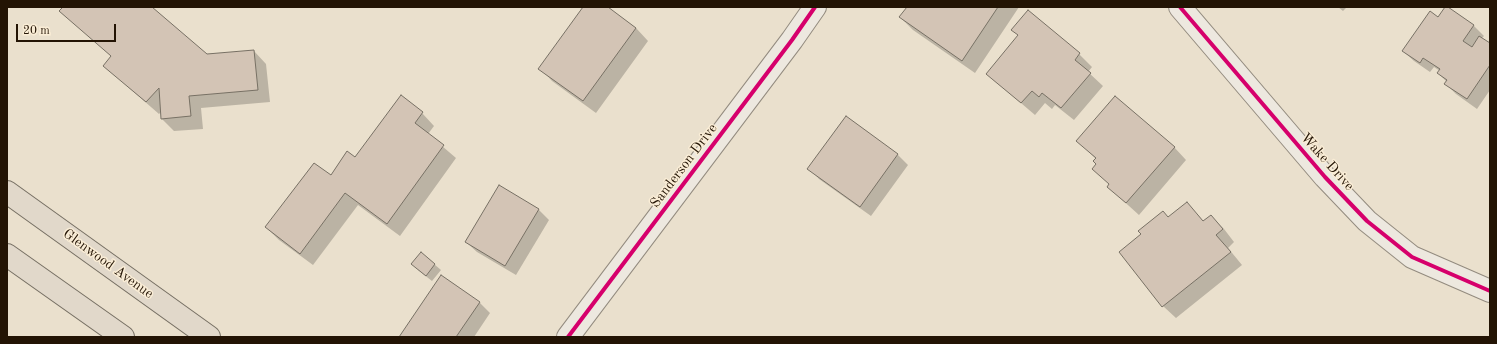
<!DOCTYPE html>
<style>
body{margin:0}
#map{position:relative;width:1497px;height:344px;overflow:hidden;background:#eae0cd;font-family:"Old Standard TT",serif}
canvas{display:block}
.frame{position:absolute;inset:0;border:8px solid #231404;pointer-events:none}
.scale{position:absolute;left:16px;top:24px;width:100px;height:18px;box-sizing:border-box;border:2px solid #231404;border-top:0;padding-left:5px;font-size:12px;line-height:14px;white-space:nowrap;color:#231404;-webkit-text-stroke:3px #faedd6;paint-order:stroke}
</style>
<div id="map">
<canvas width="1497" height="344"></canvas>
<div class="frame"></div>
<div class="scale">20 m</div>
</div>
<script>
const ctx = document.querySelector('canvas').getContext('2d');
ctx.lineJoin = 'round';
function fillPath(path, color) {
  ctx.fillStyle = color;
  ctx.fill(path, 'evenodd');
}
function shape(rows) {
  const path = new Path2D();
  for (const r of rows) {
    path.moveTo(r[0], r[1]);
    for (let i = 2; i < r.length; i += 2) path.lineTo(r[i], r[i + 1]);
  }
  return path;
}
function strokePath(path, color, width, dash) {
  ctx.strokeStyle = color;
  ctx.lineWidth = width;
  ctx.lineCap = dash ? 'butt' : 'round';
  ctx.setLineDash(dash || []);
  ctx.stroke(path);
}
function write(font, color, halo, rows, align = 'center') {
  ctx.font = font + ' "Old Standard TT",serif';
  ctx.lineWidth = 3;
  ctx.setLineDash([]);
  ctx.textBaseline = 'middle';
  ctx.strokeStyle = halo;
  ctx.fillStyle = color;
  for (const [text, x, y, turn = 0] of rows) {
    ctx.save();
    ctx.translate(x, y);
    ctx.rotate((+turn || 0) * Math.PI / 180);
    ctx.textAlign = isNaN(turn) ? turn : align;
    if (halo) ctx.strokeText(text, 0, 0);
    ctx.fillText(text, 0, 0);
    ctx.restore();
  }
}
const shadow = shape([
 [64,7,150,7,207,55,254,51,266,64,270,102,201,108,203,129,174,131,162,119,161,112,159,114,104,66,112,56,61,11],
 [584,7,606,7,636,28,648,41,596,113,552,81,540,68],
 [908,7,1019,7,975,73,913,30,900,17],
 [1338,7,1347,7,1343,11],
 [1446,7,1474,26,1484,36,1482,38,1490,45,1490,90,1477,109,1456,94,1446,84,1447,82,1438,73,1440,71,1434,67,1430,72,1414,61,1403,51,1439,19],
 [1013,30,1079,54,1092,67,1088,72,1103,86,1074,120,1055,105,1052,109,1045,103,1035,115,987,74,1019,36],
 [422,113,434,126,428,134,456,158,400,236,358,205,313,265,279,240,266,227,355,158],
 [846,118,898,155,908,165,871,216,819,179,809,168],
 [1078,141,1174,147,1186,160,1139,215,1108,187,1110,185,1098,164,1096,159],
 [500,187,539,210,549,220,516,275,477,252,466,242],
 [1187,203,1204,222,1211,217,1224,229,1234,242,1228,248,1242,265,1176,318,1163,306,1169,218],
 [421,253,441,270,432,281,418,270],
 [442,277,480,303,490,313,474,337,400,337]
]);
const building = shape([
 [63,7,152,7,207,54,254,50,258,90,189,96,191,116,161,119,159,88,146,102,103,66,111,56,59,11,63,7],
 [583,7,608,7,636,28,583,101,538,69,583,7],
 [907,7,998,7,962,61,899,17,907,7],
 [1445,7,1448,7,1474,25,1463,41,1472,47,1479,36,1490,43,1490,65,1467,99,1444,84,1447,80,1437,73,1440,69,1423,58,1420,63,1402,51,1430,11,1438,17,1445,7],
 [1028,10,1080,53,1075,60,1091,73,1061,108,1042,93,1039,97,1032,91,1021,103,986,74,1018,35,1011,30,1028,10],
 [401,95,423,112,415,123,444,145,387,224,345,193,300,254,265,227,314,163,331,175,347,151,355,157,401,95],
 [1115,96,1175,147,1126,203,1107,187,1109,184,1092,169,1096,164,1093,161,1096,158,1076,141,1115,96],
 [846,116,898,154,860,207,807,169,846,116],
 [499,185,539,209,505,266,465,242,499,185],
 [1187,202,1203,221,1211,215,1223,229,1216,235,1231,252,1162,307,1119,252,1141,234,1138,231,1163,211,1168,217,1187,202],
 [421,252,435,264,426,276,411,264,421,252],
 [441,275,480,302,456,337,399,337,441,275]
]);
const minor = shape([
 [1180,7,1325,177,1367,221,1412,257,1490,291],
 [568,337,792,40,815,7]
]);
const major = shape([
 [7,192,209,337],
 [7,255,123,337]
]);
const cycleway = shape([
 [1180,7,1325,177,1367,221,1412,257,1490,291],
 [568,337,792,40,815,7]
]);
const streetNames = [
 ["Wake Drive",1327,162,48],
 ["Sanderson Drive",684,166,-53],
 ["Glenwood Avenue",108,264,36]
];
fillPath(shadow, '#0003');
fillPath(building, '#d3c4b5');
strokePath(building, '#777064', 1);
strokePath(minor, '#938b7f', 24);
strokePath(major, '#777064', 24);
strokePath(minor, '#ede8df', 22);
strokePath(major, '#e1d8ca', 22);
strokePath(cycleway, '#d6006c', 4);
write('14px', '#231404', '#faedd6', streetNames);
</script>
